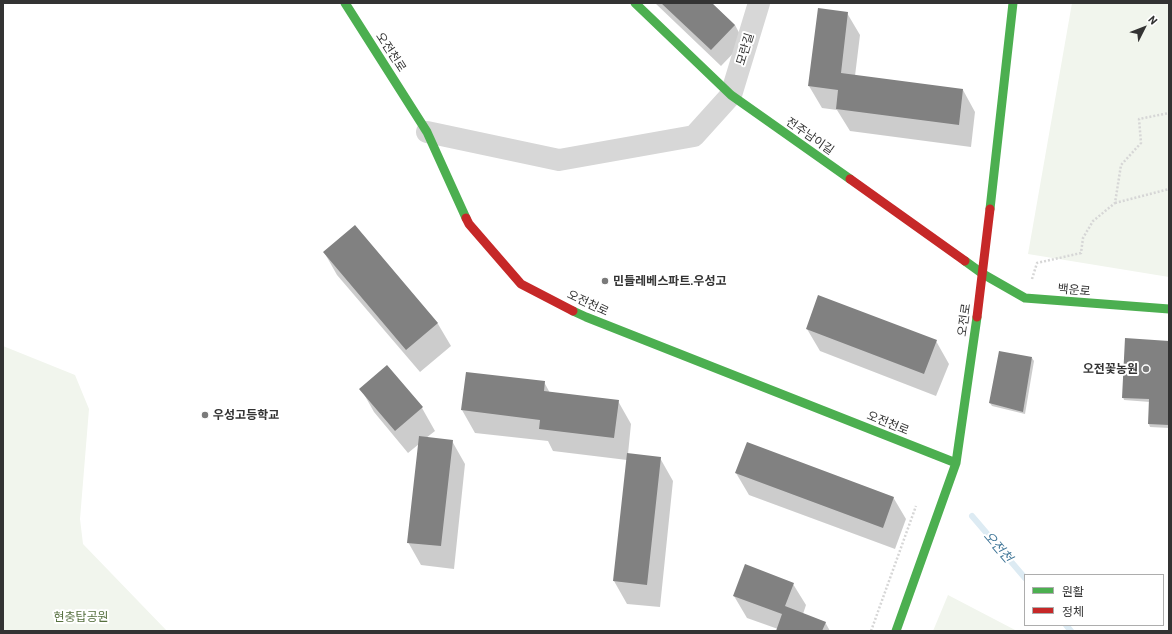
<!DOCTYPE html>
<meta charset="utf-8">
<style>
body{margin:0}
#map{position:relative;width:1172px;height:634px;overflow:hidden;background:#fff;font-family:Barlow,"Noto Sans KR",sans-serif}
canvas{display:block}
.frame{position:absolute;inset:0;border:4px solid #333;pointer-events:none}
.legend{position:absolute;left:1024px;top:574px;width:140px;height:52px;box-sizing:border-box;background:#fff;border:1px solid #adadad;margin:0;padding:5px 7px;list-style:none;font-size:12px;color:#333}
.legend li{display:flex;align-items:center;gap:8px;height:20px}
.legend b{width:20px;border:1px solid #adadad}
.north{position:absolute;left:1124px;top:8px;width:40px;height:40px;-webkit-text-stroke:3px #fff;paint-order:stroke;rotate:48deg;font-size:11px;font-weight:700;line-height:16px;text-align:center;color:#333}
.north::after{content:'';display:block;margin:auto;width:14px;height:18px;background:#333;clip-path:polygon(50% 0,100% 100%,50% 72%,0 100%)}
</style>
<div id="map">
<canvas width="1172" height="634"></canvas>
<div class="frame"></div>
<ul class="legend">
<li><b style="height:5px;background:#4caf50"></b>원활</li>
<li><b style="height:5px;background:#c62828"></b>정체</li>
</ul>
<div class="north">N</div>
</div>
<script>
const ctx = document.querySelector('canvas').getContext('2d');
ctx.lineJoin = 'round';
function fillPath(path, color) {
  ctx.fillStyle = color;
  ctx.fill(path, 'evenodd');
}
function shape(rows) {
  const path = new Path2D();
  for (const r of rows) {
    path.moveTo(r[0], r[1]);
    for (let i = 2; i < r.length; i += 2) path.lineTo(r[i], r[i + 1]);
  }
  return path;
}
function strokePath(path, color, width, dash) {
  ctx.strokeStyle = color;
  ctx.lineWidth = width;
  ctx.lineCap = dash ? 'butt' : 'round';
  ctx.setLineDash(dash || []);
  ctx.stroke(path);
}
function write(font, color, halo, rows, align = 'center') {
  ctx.font = font + ' Barlow,"Noto Sans KR",sans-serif';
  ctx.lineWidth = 4;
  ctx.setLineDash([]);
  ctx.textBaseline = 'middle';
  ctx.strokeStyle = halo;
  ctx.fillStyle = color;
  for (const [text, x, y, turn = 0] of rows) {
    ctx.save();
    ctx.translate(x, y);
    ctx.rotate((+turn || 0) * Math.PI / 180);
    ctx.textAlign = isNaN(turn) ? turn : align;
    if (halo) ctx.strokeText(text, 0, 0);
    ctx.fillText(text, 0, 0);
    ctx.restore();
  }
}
const green = shape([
 [1072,3,1169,3,1169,277,1028,254],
 [3,346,75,375,89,409,80,519,83,544,167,631,3,631],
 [948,595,1017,631,933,631]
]);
const shadow = shape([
 [655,3,711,3,735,25,744,42,721,66],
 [847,13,860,35,855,76,963,90,975,112,971,147,850,131,837,110,822,108,809,86],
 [355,226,438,324,451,346,420,372,337,275,324,252],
 [807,329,936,341,949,364,936,396,820,351],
 [1169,342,1169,428,1150,427,1149,424,1150,402,1124,400,1123,397],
 [1032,358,1034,361,1025,414,992,406,990,403],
 [387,367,422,408,435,431,426,438,452,441,465,464,454,569,421,565,408,542,419,444,408,453,374,412,361,389],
 [467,373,544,382,550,393,618,401,631,424,628,454,660,458,673,481,660,607,627,604,614,581,627,460,553,451,548,441,475,433,462,410],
 [736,473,893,497,906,519,895,549,749,495],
 [793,584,806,605,803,614,825,622,830,631,777,631,778,629,747,618,734,596]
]);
const stream = shape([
 [972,516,1025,578],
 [1066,625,1071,631]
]);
const building = shape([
 [661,3,712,3,735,25,711,50],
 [818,8,848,12,841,73,963,89,959,125,836,109,838,90,808,86],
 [355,225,438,323,406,350,323,252],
 [818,295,937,340,924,374,806,329],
 [1125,338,1169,341,1169,425,1148,424,1149,399,1122,398],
 [999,351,1032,357,1023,412,989,403],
 [387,365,423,407,395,431,359,389],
 [466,372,545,381,544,391,619,400,614,438,539,429,540,420,461,410],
 [419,436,453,440,441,546,407,543],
 [747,442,894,497,883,528,735,473],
 [627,453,661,457,647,585,613,581],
 [745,564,794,583,785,606,826,622,822,631,776,631,782,614,733,596]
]);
const path = shape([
 [1115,203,1169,189],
 [1032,279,1037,263,1081,253,1083,238,1093,221,1115,203,1121,165,1141,143,1139,119,1169,113],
 [871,631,916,506]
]);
const street = shape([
 [427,132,559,160,694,136,731,95,759,3]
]);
const fast = shape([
 [345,3,427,132,466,218],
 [635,3,731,95,850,179],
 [990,209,1013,3],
 [965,261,983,274,1025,298,1169,309],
 [573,311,586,317,956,463],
 [896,631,956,463,977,317]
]);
const jam = shape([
 [850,179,965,261],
 [466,218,469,224,521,284,573,311],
 [977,317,990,209]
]);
const markers = [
 [605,281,4,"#7a7a7a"],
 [1146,369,4,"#7a7a7a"],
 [205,415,4,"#7a7a7a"]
];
const streetNames = [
 ["모란길",745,49,-73],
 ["오전천로",391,52,57],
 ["전주남이길",810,136,35],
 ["백운로",1074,290,5],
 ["오전천로",588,303,25],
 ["오전로",964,320,-82],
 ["오전천로",888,423,22]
];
const poiNames = [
 ["민들레베스파트.우성고",613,281],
 ["오전꽃농원",1138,369,"right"],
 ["우성고등학교",213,415]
];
const parkNames = [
 ["현충탑공원",81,617]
];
const waterNames = [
 ["오전천",998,547,49]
];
fillPath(green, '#f1f5ed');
fillPath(shadow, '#0003');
strokePath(stream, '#ddebf3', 6);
fillPath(building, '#818181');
strokePath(path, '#d6d6d6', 2.5, [2, 2]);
strokePath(street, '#d7d7d7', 22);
strokePath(fast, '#4caf50', 9);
strokePath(jam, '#c62828', 9);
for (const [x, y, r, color] of markers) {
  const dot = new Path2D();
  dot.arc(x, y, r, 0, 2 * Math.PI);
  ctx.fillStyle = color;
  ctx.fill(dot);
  strokePath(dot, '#fff', 1.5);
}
write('12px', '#333', '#fff', streetNames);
write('bold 12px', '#333', '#fff', poiNames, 'left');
write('12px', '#56703f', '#fff', parkNames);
write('italic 13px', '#3f7597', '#fff', waterNames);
</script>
